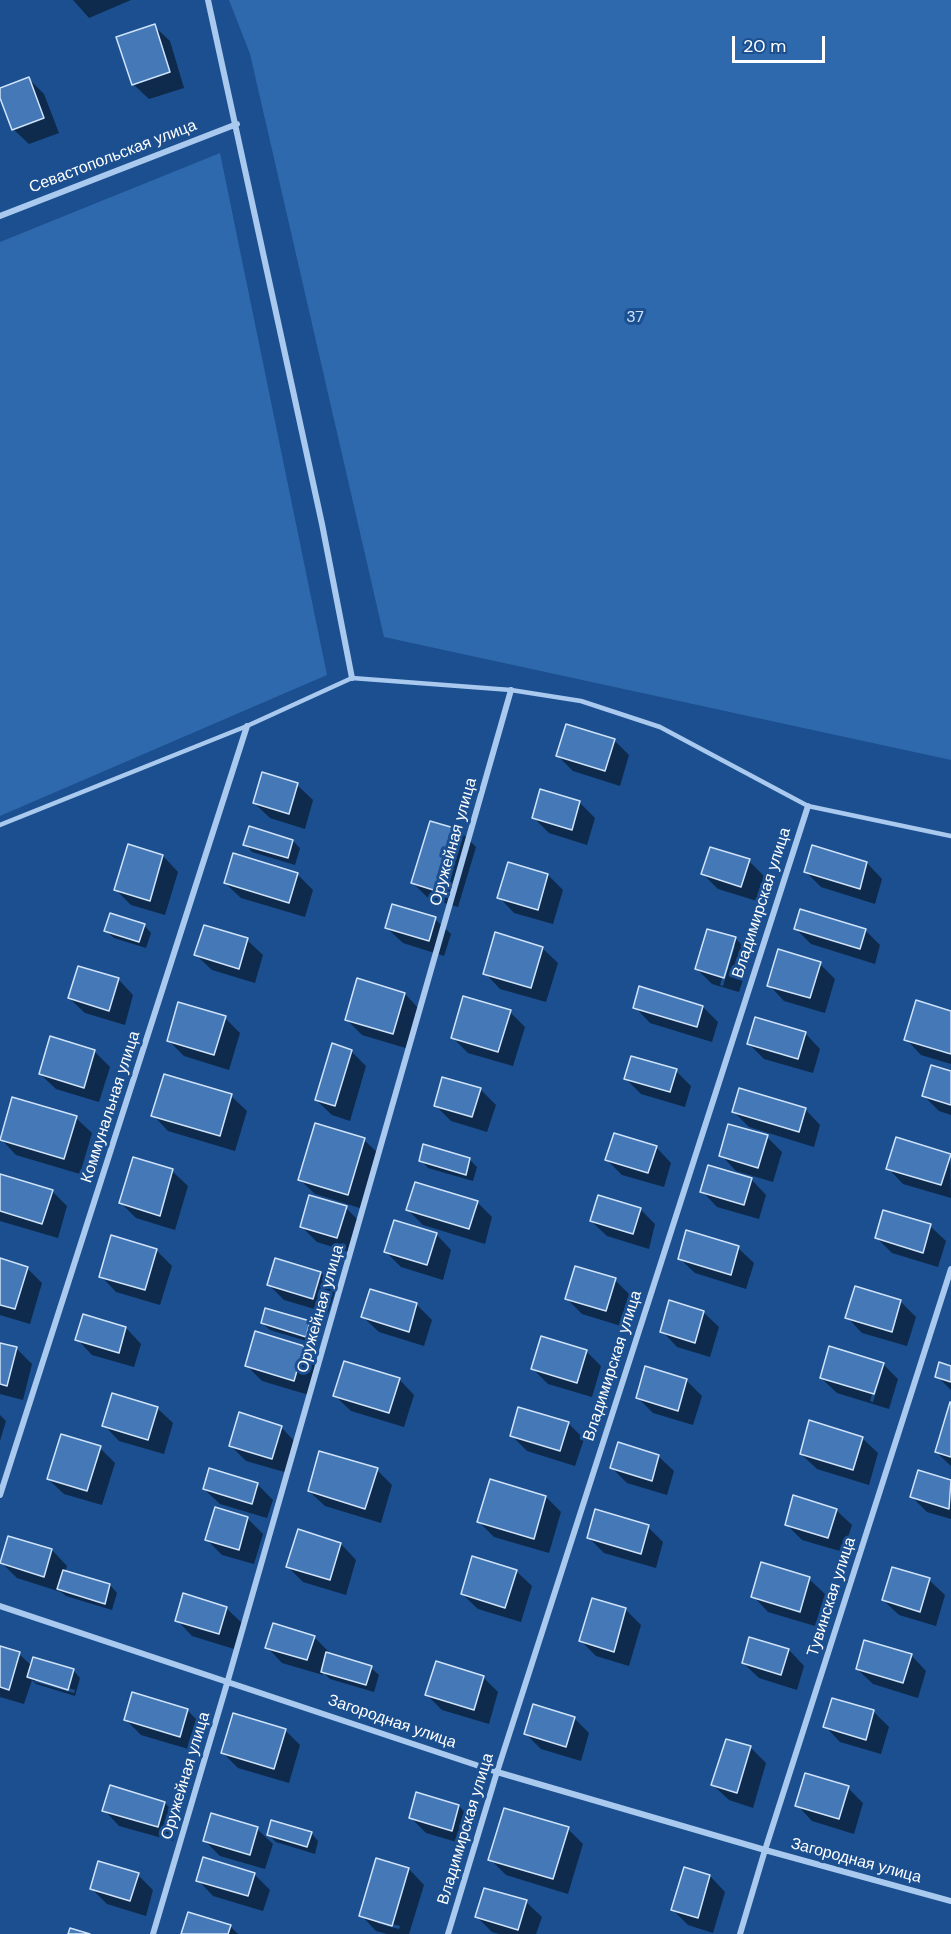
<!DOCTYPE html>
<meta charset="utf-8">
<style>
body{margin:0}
#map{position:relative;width:951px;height:1934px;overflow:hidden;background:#1b4f8f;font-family:"DM Sans",sans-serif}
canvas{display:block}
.scale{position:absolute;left:732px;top:36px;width:93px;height:27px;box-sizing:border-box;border:3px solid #fff;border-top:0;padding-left:8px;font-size:18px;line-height:21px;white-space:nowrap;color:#fff;-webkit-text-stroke:4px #1b4f8f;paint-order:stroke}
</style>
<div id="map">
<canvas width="951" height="1934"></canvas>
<div class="scale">20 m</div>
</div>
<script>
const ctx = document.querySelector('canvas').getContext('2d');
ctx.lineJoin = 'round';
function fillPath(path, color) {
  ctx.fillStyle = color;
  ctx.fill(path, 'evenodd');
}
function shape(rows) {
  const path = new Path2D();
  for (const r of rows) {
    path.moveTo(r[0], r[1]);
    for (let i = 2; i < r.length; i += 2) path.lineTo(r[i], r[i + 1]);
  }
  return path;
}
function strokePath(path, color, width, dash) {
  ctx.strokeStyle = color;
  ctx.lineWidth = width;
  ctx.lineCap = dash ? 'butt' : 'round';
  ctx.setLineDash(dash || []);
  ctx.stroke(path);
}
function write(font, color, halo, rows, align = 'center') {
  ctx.font = font + ' "DM Sans",sans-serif';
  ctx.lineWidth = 6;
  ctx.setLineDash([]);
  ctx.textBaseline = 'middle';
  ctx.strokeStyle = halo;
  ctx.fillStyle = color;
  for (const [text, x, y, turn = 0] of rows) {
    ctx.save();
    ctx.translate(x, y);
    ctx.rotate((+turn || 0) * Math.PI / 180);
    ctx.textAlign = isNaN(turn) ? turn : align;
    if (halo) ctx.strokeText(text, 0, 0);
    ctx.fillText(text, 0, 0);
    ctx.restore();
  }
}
const green = shape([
 [229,0,951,0,951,760,384,637,250,54],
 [220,153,327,675,0,816,0,242]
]);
const shadow = shape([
 [73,0,131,0,89,18],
 [154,26,170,41,184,88,149,99,133,84],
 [29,79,44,94,59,133,29,144,13,129,0,90],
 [614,740,629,755,620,786,573,771,558,756],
 [297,785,313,800,305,829,270,818,254,803],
 [580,803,595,818,587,845,549,833,534,818],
 [431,823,461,832,476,847,458,907,428,898,413,883],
 [293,841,300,848,295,865,252,852,245,844],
 [129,846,163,856,178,872,165,915,131,905,116,890],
 [749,861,764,876,757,901,718,889,703,874],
 [867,863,882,879,875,904,821,887,806,872],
 [297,874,313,890,305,917,241,898,225,883],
 [548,875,563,890,553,924,514,913,499,897],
 [435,919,451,934,444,956,403,943,387,928],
 [144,925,151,933,146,948,114,938,106,931],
 [796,929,865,930,880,945,875,964,811,944],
 [735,938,751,954,739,992,712,984,697,969],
 [732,946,735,946,723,986,720,985],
 [247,940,263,955,255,983,212,970,196,955],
 [542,948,558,963,546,1002,500,989,485,973],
 [820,964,835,979,825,1013,784,1001,769,985],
 [118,979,133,995,125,1025,85,1013,69,998],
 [358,980,405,994,420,1010,409,1049,362,1035,346,1019],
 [635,1007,703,1007,718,1022,712,1042,650,1023],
 [510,1012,525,1027,513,1066,468,1053,452,1037],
 [951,1012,951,1064,921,1055,906,1039],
 [225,1018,240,1033,229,1070,184,1056,169,1041],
 [805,1033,820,1049,813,1073,764,1059,748,1043],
 [94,1051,110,1067,99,1102,56,1089,40,1074],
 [351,1051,366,1066,350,1121,332,1115,316,1100],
 [676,1071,691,1086,685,1107,641,1094,626,1079],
 [951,1073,951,1115,939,1111,924,1096],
 [480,1089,496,1105,487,1132,451,1121,435,1105],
 [231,1096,247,1111,235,1151,168,1131,153,1115],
 [805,1109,820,1125,814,1147,749,1127,734,1112],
 [76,1118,92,1133,80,1174,16,1155,1,1139],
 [767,1137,782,1152,773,1182,736,1171,721,1155],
 [364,1140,380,1155,363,1209,315,1194,299,1179],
 [656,1147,671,1163,664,1187,622,1175,607,1160],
 [950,1155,951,1198,903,1184,888,1168],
 [421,1160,470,1160,477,1167,473,1181,428,1168],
 [172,1171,188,1186,175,1230,136,1218,121,1203],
 [0,1175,52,1191,67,1206,58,1238,0,1221],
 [751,1179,766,1195,759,1219,717,1207,702,1191],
 [477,1202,492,1217,485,1244,423,1225,408,1210],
 [346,1208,361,1223,352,1253,317,1242,302,1227],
 [640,1209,655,1224,649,1249,607,1236,591,1221],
 [930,1226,946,1241,938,1267,892,1253,877,1238],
 [436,1234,451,1250,443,1280,401,1267,386,1252],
 [738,1248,754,1263,746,1289,695,1273,679,1258],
 [156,1250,172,1266,160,1305,116,1292,101,1276],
 [0,1260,27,1268,42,1283,30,1324,0,1315],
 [276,1260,321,1273,336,1289,328,1313,284,1300,269,1285],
 [615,1280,630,1295,621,1326,582,1314,566,1298],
 [900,1301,916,1317,907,1346,862,1333,847,1317],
 [416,1304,432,1320,424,1346,379,1332,363,1317],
 [703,1312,719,1327,710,1357,677,1347,662,1331],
 [262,1323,309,1323,317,1330,313,1343,270,1330],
 [126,1328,141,1344,134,1367,92,1355,77,1339],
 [0,1345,17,1349,32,1364,23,1400,0,1394],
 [303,1348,318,1363,309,1395,262,1381,246,1365],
 [586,1351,601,1366,592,1397,548,1384,533,1369],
 [883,1364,898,1379,889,1409,837,1393,821,1378],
 [879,1372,882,1372,873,1402,870,1401],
 [951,1367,951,1390,937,1376],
 [646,1368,687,1381,702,1396,693,1425,653,1413,637,1397],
 [399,1379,414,1395,404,1427,351,1411,335,1396],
 [951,1404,951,1466,936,1452],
 [157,1408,173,1423,164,1454,119,1441,104,1425],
 [0,1415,6,1421,0,1441],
 [568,1423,584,1439,575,1466,527,1451,511,1435],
 [281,1427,296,1443,288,1473,246,1461,230,1445],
 [862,1438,878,1453,869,1485,817,1469,801,1454],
 [100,1448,115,1463,102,1505,64,1494,48,1479],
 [658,1456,674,1471,667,1495,627,1483,612,1468],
 [377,1470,392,1485,381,1523,325,1506,309,1491],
 [919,1472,951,1482,951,1519,927,1512,911,1496],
 [257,1484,273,1500,267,1518,220,1504,204,1489],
 [546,1497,561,1512,549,1553,494,1537,478,1521],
 [836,1510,852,1525,843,1552,802,1540,786,1524],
 [247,1518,263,1534,254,1564,222,1555,206,1539],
 [648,1527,663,1542,656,1568,604,1553,588,1537],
 [299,1531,341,1544,356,1560,346,1595,303,1582,288,1567],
 [9,1538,52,1550,67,1566,65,1572,110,1585,117,1593,112,1610,66,1596,61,1592,17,1578,2,1563],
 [516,1571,532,1586,521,1622,478,1609,462,1594],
 [809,1579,825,1594,815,1626,768,1612,753,1596],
 [929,1580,945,1595,936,1626,899,1615,883,1600],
 [593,1600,626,1610,641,1625,629,1666,596,1656,581,1641],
 [226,1608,242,1623,234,1649,192,1636,177,1620],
 [314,1637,329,1652,328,1655,371,1668,379,1675,374,1692,330,1679,323,1672,323,1675,282,1663,267,1647],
 [0,1648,19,1654,32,1666,73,1670,80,1678,75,1696,36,1684,32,1680,24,1704,0,1697],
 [35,1678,75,1690,74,1693,35,1682],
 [789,1650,804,1666,797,1690,759,1678,743,1663],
 [911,1655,926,1671,918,1698,873,1684,857,1669],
 [483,1677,498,1692,489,1724,442,1710,427,1695],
 [187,1710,203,1726,195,1751,141,1735,125,1719],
 [873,1711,889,1727,881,1754,840,1742,825,1726],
 [574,1718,589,1733,581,1761,541,1749,526,1734],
 [285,1730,300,1745,289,1783,238,1768,223,1753],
 [727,1741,751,1748,766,1763,753,1808,729,1800,713,1785],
 [848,1788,863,1803,854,1834,812,1821,797,1805],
 [417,1794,459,1806,474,1822,467,1845,426,1833,410,1817],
 [165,1803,180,1819,173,1841,119,1826,104,1810],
 [257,1829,273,1844,265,1869,220,1856,205,1841],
 [568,1829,583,1844,568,1894,506,1875,490,1859],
 [311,1833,318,1841,315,1854,276,1842,269,1835],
 [377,1860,409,1869,424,1885,409,1934,387,1934,376,1931,361,1915],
 [377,1920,400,1926,399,1929,377,1923],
 [685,1869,710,1876,725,1892,713,1933,688,1925,673,1910],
 [254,1874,270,1890,263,1911,213,1896,198,1880],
 [138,1875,153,1890,146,1916,107,1904,92,1889],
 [526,1902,542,1917,536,1934,499,1934,492,1932,477,1917],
 [230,1926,238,1934,183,1934]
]);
const building = shape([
 [155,24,170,72,132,85,116,37,155,24],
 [29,77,44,118,12,130,0,98,0,88,29,77],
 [566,724,615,739,605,771,556,756,566,724],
 [262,772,298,783,289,814,253,803,262,772],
 [540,789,580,801,572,830,532,818,540,789],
 [430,821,461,830,443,893,411,883,430,821],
 [249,826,293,840,288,858,243,845,249,826],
 [128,844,163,855,150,901,114,890,128,844],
 [812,845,867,862,860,889,804,872,812,845],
 [710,847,750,859,741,887,701,874,710,847],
 [233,853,298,873,289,903,224,883,233,853],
 [508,862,548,874,538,910,497,898,508,862],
 [392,904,436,917,429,941,385,928,392,904],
 [800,909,866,929,860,949,794,929,800,909],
 [110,913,145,924,139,942,104,931,110,913],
 [204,925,248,938,239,969,194,955,204,925],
 [707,929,736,937,724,978,695,969,707,929],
 [495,932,543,947,531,988,483,974,495,932],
 [778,949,821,962,810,998,767,986,778,949],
 [78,966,119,978,109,1011,68,998,78,966],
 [357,978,405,993,393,1034,345,1020,357,978],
 [639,986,703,1006,697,1027,633,1008,639,986],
 [463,996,511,1010,498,1052,451,1038,463,996],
 [916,1000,951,1011,951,1054,904,1040,916,1000],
 [178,1002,226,1016,214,1055,167,1041,178,1002],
 [755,1017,806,1032,798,1059,747,1044,755,1017],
 [50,1036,95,1050,84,1088,39,1074,50,1036],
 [332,1043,352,1050,335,1106,315,1100,332,1043],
 [631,1056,677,1069,670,1092,624,1079,631,1056],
 [931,1065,951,1071,951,1105,922,1096,931,1065],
 [164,1074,232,1094,220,1136,151,1116,164,1074],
 [442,1077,481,1088,472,1117,434,1106,442,1077],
 [739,1088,806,1108,799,1132,732,1112,739,1088],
 [12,1097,77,1116,64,1159,0,1140,12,1097],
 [315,1123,365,1138,348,1195,298,1180,315,1123],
 [728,1124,768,1135,758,1168,719,1156,728,1124],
 [614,1133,657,1146,648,1173,605,1160,614,1133],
 [896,1137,951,1154,941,1185,886,1169,896,1137],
 [423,1144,470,1158,466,1175,419,1161,423,1144],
 [133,1157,173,1169,160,1216,119,1203,133,1157],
 [708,1165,752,1178,744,1205,700,1192,708,1165],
 [0,1174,53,1190,42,1224,0,1211,0,1174],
 [415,1182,478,1201,469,1229,406,1210,415,1182],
 [309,1195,347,1206,337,1238,300,1227,309,1195],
 [598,1195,641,1208,633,1234,590,1221,598,1195],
 [883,1210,931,1224,923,1253,875,1238,883,1210],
 [394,1220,437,1233,427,1265,384,1252,394,1220],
 [686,1230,739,1246,731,1275,678,1259,686,1230],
 [111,1235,157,1249,145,1290,99,1277,111,1235],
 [0,1258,28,1267,15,1309,0,1305,0,1258],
 [275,1258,321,1272,313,1299,267,1285,275,1258],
 [575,1266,616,1278,606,1311,565,1299,575,1266],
 [855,1286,901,1300,892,1332,845,1318,855,1286],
 [370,1289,417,1303,409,1332,361,1317,370,1289],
 [669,1300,704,1311,695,1343,660,1332,669,1300],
 [265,1308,310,1321,306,1337,261,1323,265,1308],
 [83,1314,126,1327,119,1353,75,1340,83,1314],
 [255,1331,304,1346,294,1381,245,1366,255,1331],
 [541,1336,587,1350,577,1383,531,1369,541,1336],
 [0,1343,17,1347,7,1386,0,1384,0,1343],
 [829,1346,884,1363,874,1394,820,1378,829,1346],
 [344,1361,400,1378,389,1413,333,1396,344,1361],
 [939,1362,951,1366,951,1382,935,1377,939,1362],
 [645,1366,687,1379,678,1411,636,1398,645,1366],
 [112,1393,158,1407,148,1440,102,1426,112,1393],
 [950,1402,951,1402,951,1457,935,1452,950,1402],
 [518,1407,569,1422,560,1451,510,1436,518,1407],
 [239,1412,282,1426,272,1459,229,1446,239,1412],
 [809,1420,863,1437,853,1470,800,1454,809,1420],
 [61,1434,101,1446,87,1491,47,1479,61,1434],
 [618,1442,659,1455,652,1481,610,1468,618,1442],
 [319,1451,378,1468,365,1509,308,1491,319,1451],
 [209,1468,258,1483,252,1504,203,1489,209,1468],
 [918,1470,951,1480,949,1509,910,1497,918,1470],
 [490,1479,546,1496,534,1539,477,1522,490,1479],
 [793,1495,837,1509,828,1538,785,1525,793,1495],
 [215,1507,248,1517,239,1550,205,1540,215,1507],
 [595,1509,649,1525,641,1554,587,1538,595,1509],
 [298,1529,341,1543,330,1580,286,1567,298,1529],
 [8,1536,52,1549,44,1577,0,1563,8,1536],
 [472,1556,517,1570,505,1608,461,1594,472,1556],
 [761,1562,810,1577,800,1612,751,1597,761,1562],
 [892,1567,930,1578,920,1612,882,1600,892,1567],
 [63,1570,110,1584,105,1604,57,1589,63,1570],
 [183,1593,227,1607,219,1634,175,1621,183,1593],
 [592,1598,626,1608,614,1652,579,1641,592,1598],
 [273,1623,315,1636,307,1660,265,1648,273,1623],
 [749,1637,789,1649,781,1675,742,1663,749,1637],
 [864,1640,912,1654,903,1683,856,1669,864,1640],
 [0,1646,20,1652,9,1690,0,1687,0,1646],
 [326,1652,372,1666,366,1685,321,1672,326,1652],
 [33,1657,74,1669,68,1690,27,1677,33,1657],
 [436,1661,484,1676,474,1710,425,1695,436,1661],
 [132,1692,188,1709,180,1737,124,1720,132,1692],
 [832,1698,874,1710,866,1740,823,1727,832,1698],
 [533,1704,575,1717,566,1747,524,1734,533,1704],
 [233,1713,286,1729,274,1769,221,1753,233,1713],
 [726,1739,751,1746,737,1793,711,1785,726,1739],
 [805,1773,849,1786,839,1819,795,1806,805,1773],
 [110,1785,165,1802,158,1827,102,1811,110,1785],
 [416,1792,459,1805,452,1831,409,1818,416,1792],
 [504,1808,569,1827,553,1879,488,1860,504,1808],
 [211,1813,258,1827,250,1855,203,1841,211,1813],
 [271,1820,312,1832,307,1847,267,1835,271,1820],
 [203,1857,255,1873,248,1896,196,1881,203,1857],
 [376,1858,409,1868,392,1926,359,1916,376,1858],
 [98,1861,139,1873,130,1901,90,1889,98,1861],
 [684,1867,710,1875,698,1918,671,1910,684,1867],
 [484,1888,527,1900,518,1930,475,1917,484,1888],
 [188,1912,231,1925,228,1934,181,1934,188,1912],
 [70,1928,90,1934,68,1934,70,1928]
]);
const lane = shape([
 [0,825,247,726,352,678,511,690,581,701,660,727,808,806,951,836]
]);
const street = shape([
 [208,0,322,524,352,678],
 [0,216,237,124],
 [0,1495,247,726],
 [0,1606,497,1772,765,1850,951,1901],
 [153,1934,228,1680,511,690],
 [448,1934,497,1772,808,806],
 [740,1934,765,1850,951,1269]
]);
const streetNames = [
 ["Севастопольская улица",113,157,-21],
 ["Оружейная улица",454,842,-74],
 ["Владимирская улица",762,903,-72],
 ["Коммунальная улица",111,1107,-72],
 ["Оружейная улица",321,1309,-74],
 ["Владимирская улица",613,1366,-72],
 ["Тувинская улица",832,1597,-72],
 ["Загородная улица",392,1722,19],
 ["Оружейная улица",186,1776,-73],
 ["Владимирская улица",466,1829,-73],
 ["Загородная улица",856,1861,15]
];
const parkNames = [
 ["37",635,318]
];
fillPath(green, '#2e69ad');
fillPath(shadow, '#0007');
fillPath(building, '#4478b7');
strokePath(building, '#cfe3fa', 1.5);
strokePath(lane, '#a9c9ee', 4.5);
strokePath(street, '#a9c9ee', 6);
write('16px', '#fff', '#1b4f8f', streetNames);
write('16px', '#cfe3fa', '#1b4f8f', parkNames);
</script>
